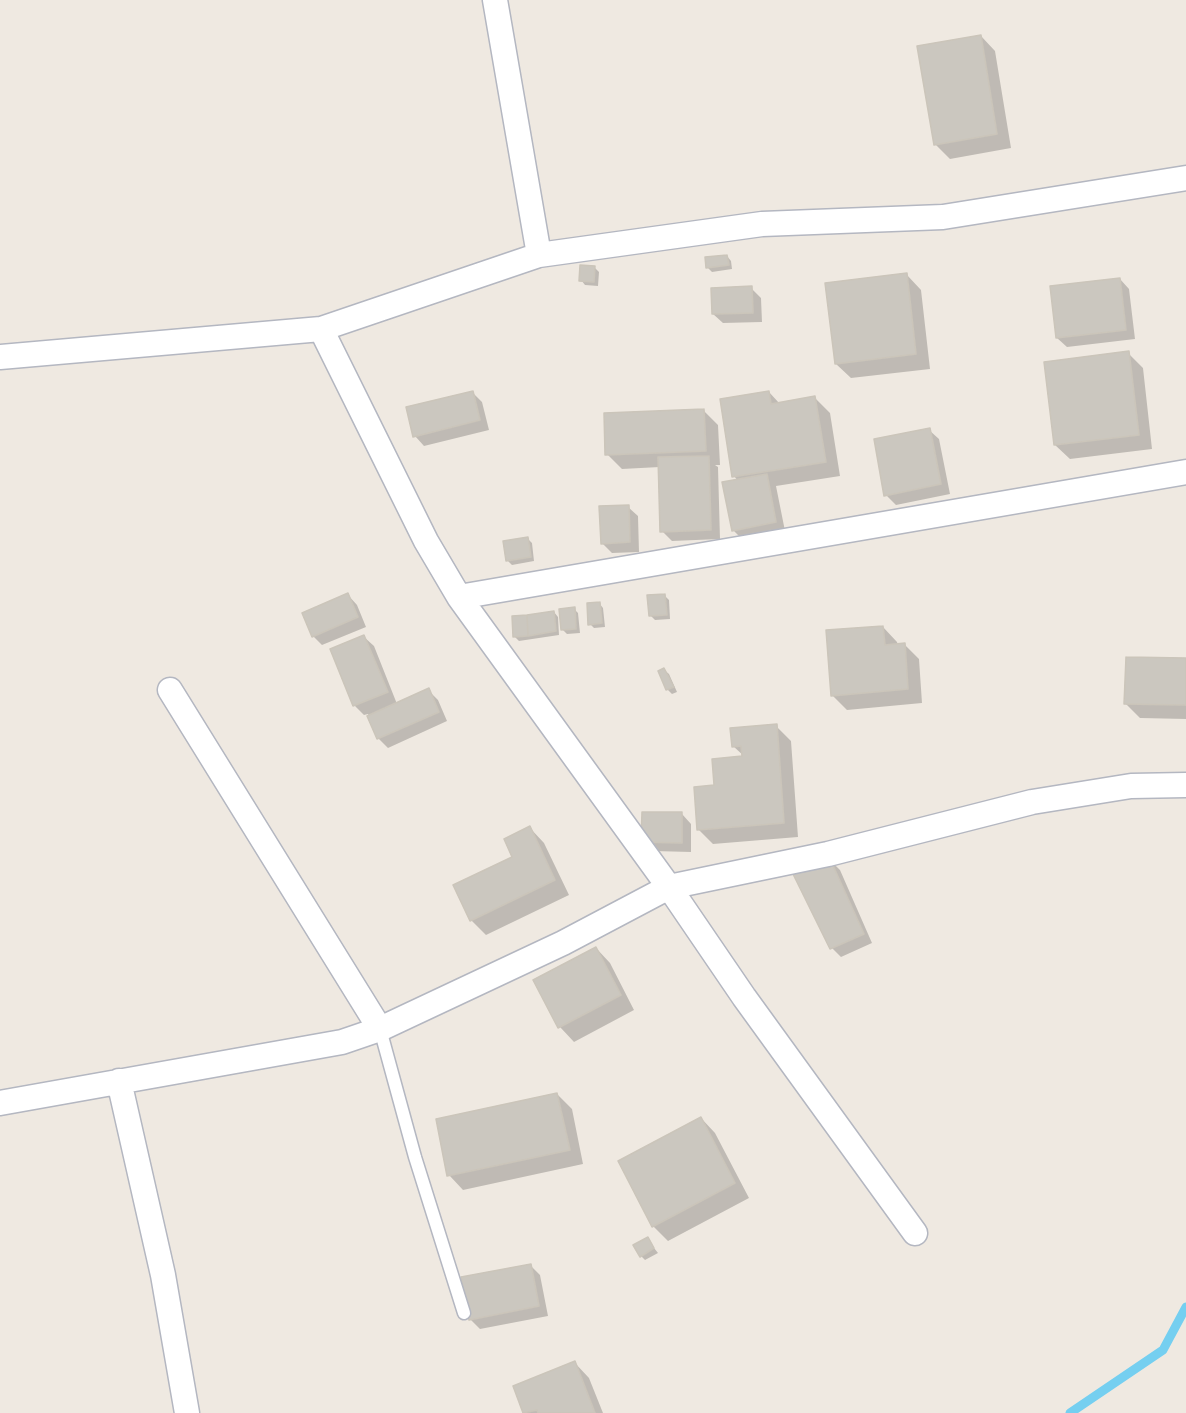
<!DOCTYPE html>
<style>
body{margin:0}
canvas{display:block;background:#efe9e1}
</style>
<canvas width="1186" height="1413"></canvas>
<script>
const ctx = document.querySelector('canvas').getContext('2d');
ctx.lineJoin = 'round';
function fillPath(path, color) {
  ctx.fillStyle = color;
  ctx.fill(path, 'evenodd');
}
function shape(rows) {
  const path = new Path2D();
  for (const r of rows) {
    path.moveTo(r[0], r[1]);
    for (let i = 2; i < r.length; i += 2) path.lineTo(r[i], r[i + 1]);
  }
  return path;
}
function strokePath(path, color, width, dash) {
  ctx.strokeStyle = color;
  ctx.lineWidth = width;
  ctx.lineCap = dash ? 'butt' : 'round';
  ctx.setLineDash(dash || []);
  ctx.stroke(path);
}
const shadow = shape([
 [981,36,995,51,1011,148,950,159,935,144],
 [727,256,731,261,732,269,712,272,708,268],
 [595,268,599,272,598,286,585,285,581,280],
 [907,275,921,290,930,369,851,378,836,364],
 [1120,279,1129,289,1135,339,1067,347,1057,338],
 [751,288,761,298,762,322,723,323,713,314],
 [1128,353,1143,368,1152,449,1070,459,1055,445],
 [472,392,482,402,489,430,424,446,415,436],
 [769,392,780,404,815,398,830,413,840,476,776,486,785,531,743,540,733,530,738,481,734,476],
 [704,411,718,425,720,465,715,465,718,467,720,539,672,541,662,531,660,467,622,469,607,454],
 [929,430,939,439,950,494,896,505,886,495],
 [628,507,638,516,639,552,612,553,602,543],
 [527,538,532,543,534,561,512,565,507,560],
 [348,595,357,605,366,627,322,645,313,636],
 [664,595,669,600,670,619,655,620,651,616],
 [599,603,603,608,605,627,594,628,590,624],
 [574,609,578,613,580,633,567,634,562,629],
 [554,612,558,617,559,635,519,641,514,636],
 [883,627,897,642,898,645,905,645,919,659,922,703,847,710,832,695],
 [364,637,374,646,397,704,428,690,438,700,447,721,388,748,378,738,368,714,364,715,355,706,332,650],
 [1186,659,1186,719,1140,718,1126,704],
 [664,670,669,674,677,692,672,694,667,689],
 [776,726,791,741,798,837,713,844,698,829,716,786,745,757,733,746],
 [682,814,691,824,691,852,653,851,643,842],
 [530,828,544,843,569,895,486,935,471,920],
 [830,860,840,870,872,943,841,957,832,948],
 [596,948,610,963,634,1010,574,1042,560,1027],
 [557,1094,572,1109,583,1164,463,1190,449,1175],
 [701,1118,715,1133,749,1198,668,1241,653,1226,620,1161],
 [647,1239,658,1253,645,1260,641,1256],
 [531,1266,540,1275,548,1316,480,1329,470,1319],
 [575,1363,589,1378,603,1413,525,1413,515,1387]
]);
const stream = shape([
 [1070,1413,1163,1350,1186,1307]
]);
const building = shape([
 [981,35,997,134,934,145,917,46,981,35],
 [727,255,729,265,706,268,705,257,727,255],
 [580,265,595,266,594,282,579,281,580,265],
 [907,273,916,354,835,364,825,283,907,273],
 [1120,278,1126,330,1056,338,1050,286,1120,278],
 [752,286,753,313,712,314,711,288,752,286],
 [1129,351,1139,435,1054,445,1044,362,1129,351],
 [473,391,480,420,413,437,406,407,473,391],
 [769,391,771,404,815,396,826,462,732,477,720,399,769,391],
 [704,409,706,451,605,455,604,413,704,409],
 [930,428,941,484,884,496,874,439,930,428],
 [709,456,711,530,660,532,658,457,709,456],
 [767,474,776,522,732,531,722,482,767,474],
 [629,505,630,542,601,544,599,506,629,505],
 [528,537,531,557,506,561,503,541,528,537],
 [348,593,358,617,312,637,302,613,348,593],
 [665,594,667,615,649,616,647,595,665,594],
 [600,602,602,623,588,625,587,603,600,602],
 [575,607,576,629,561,630,559,609,575,607],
 [554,611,556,631,528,636,527,615,554,611],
 [527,615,528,636,513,637,512,616,527,615],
 [883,626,885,645,905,643,908,689,831,696,826,630,883,626],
 [364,635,388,692,353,706,330,649,364,635],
 [1126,657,1186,658,1186,705,1124,704,1126,657],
 [664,668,674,687,666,690,658,671,664,668],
 [429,688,439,712,377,739,367,716,429,688],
 [777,724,784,823,697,830,694,787,714,785,712,759,742,756,741,746,732,747,730,728,777,724],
 [642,812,682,812,682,843,641,842,642,812],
 [530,826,555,880,470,921,453,885,512,857,504,839,530,826],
 [830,859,864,934,830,949,792,872,830,859],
 [596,947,621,995,558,1028,533,980,596,947],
 [557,1093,570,1150,447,1176,436,1119,557,1093],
 [701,1117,735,1183,652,1227,618,1161,701,1117],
 [648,1237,654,1248,640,1257,633,1245,648,1237],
 [531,1264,539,1306,469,1320,461,1277,531,1264],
 [575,1361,595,1413,538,1413,537,1410,523,1413,513,1386,575,1361]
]);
const service = shape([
 [380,1029,415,1157,464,1313]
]);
const minor = shape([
 [495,0,539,255],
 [321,329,426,541,459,597,669,887,744,997,915,1233],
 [0,357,321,329,539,255,762,224,943,217,1186,178],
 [459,597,1186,472],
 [170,690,380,1029],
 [119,1081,163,1275,187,1413],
 [0,1103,342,1042,380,1029,563,943,669,887,828,854,1032,802,1131,786,1186,785]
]);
fillPath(shadow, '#0003');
strokePath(stream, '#75cff0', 9);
fillPath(building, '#cbc7bf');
strokePath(building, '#cbc5ba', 1.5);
strokePath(service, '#b4b7c1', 15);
strokePath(minor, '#b4b7c1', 27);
strokePath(service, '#fff', 12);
strokePath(minor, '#fff', 24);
</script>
